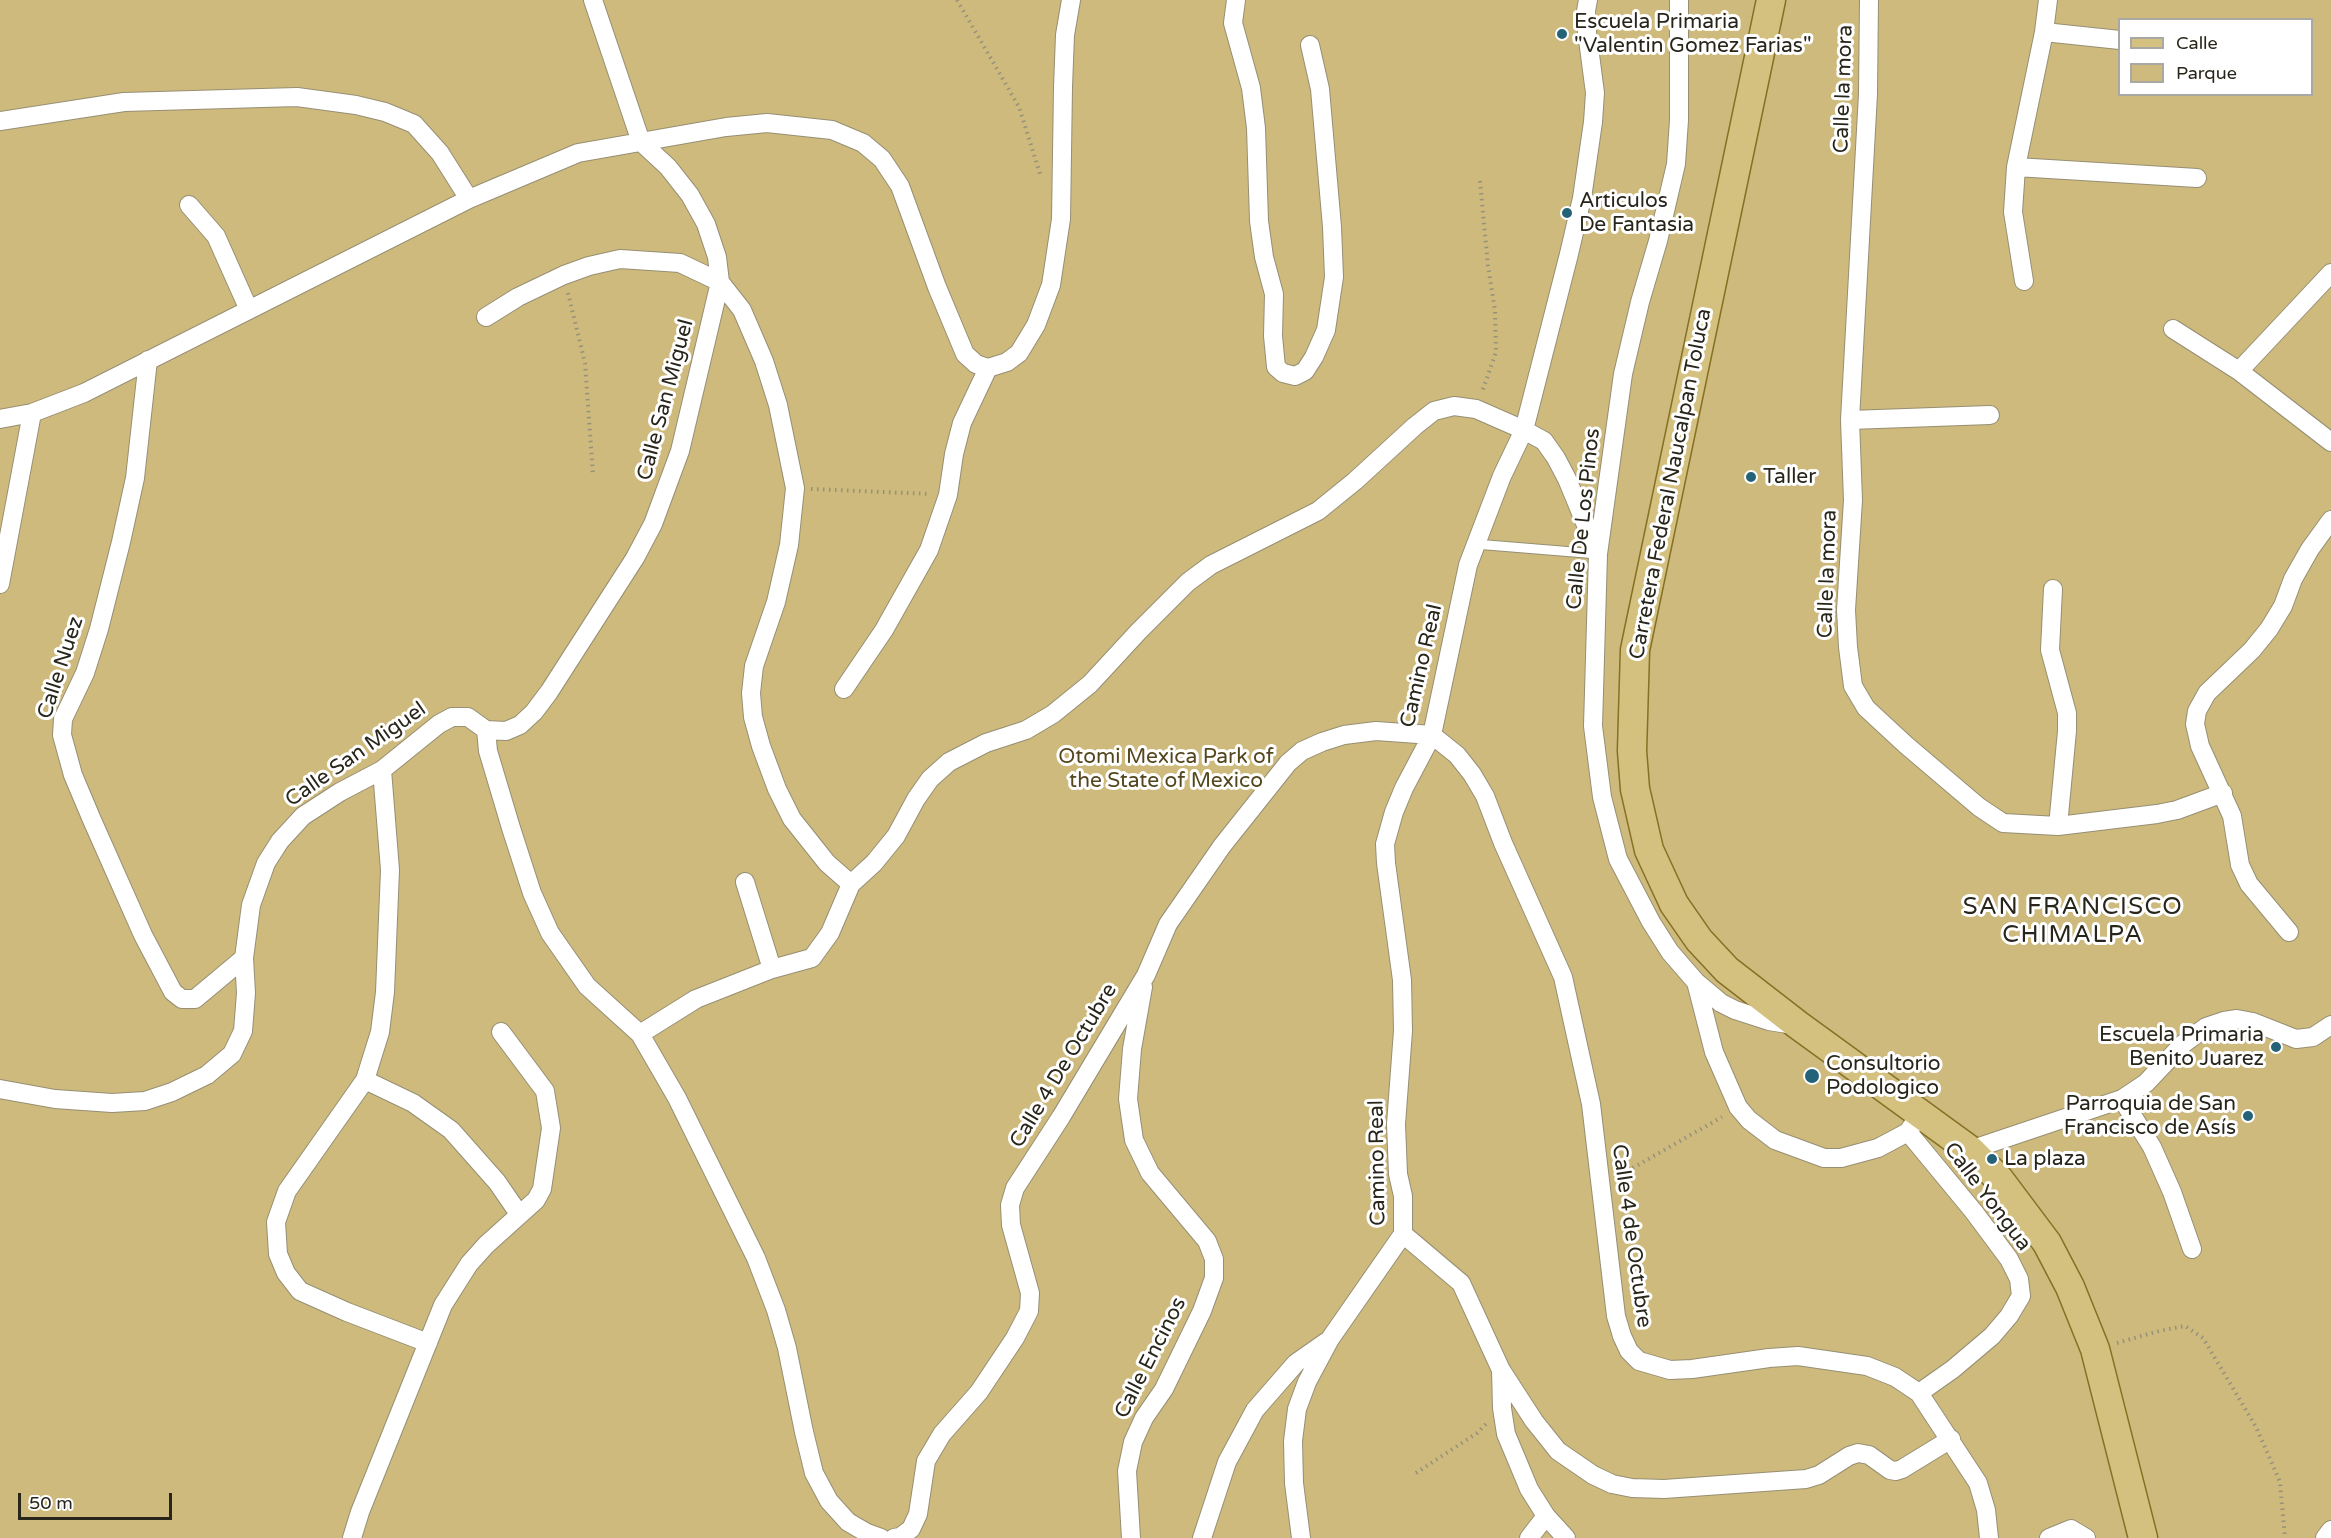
<!DOCTYPE html>
<meta charset="utf-8">
<style>
body{margin:0}
#map{position:relative;width:2331px;height:1538px;overflow:hidden;background:#f3eacd;font-family:"Varela Round",sans-serif}
canvas{display:block}
.legend{position:absolute;left:2118px;top:18px;width:195px;height:78px;box-sizing:border-box;background:#fff;border:2px solid #a9a8a3;margin:0;padding:8px 10px;list-style:none;font-size:18px;color:#28251a}
.legend li{display:flex;align-items:center;gap:12px;height:30px}
.legend b{width:30px;border:2px solid #a9a8a3}
.scale{position:absolute;left:18px;top:1493px;width:154px;height:27px;box-sizing:border-box;border:3px solid #28251a;border-top:0;padding-left:8px;font-size:18px;line-height:21px;white-space:nowrap;color:#28251a;-webkit-text-stroke:4px #fff;paint-order:stroke}
</style>
<div id="map">
<canvas width="2331" height="1538"></canvas>
<ul class="legend">
<li><b style="height:8px;background:#d4c17f"></b>Calle</li>
<li><b style="height:16px;background:#cdba7c"></b>Parque</li>
</ul>
<div class="scale">50 m</div>
</div>
<script>
const ctx = document.querySelector('canvas').getContext('2d');
ctx.lineJoin = 'round';
function fillPath(path, color) {
  ctx.fillStyle = color;
  ctx.fill(path, 'evenodd');
}
function shape(rows) {
  const path = new Path2D();
  for (const r of rows) {
    path.moveTo(r[0], r[1]);
    for (let i = 2; i < r.length; i += 2) path.lineTo(r[i], r[i + 1]);
  }
  return path;
}
function strokePath(path, color, width, dash) {
  ctx.strokeStyle = color;
  ctx.lineWidth = width;
  ctx.lineCap = dash ? 'butt' : 'round';
  ctx.setLineDash(dash || []);
  ctx.stroke(path);
}
function write(font, color, halo, rows, align = 'center') {
  ctx.font = font + ' "Varela Round",sans-serif';
  ctx.lineWidth = 6;
  ctx.setLineDash([]);
  ctx.textBaseline = 'middle';
  ctx.strokeStyle = halo;
  ctx.fillStyle = color;
  for (const [text, x, y, turn = 0] of rows) {
    ctx.save();
    ctx.translate(x, y);
    ctx.rotate((+turn || 0) * Math.PI / 180);
    ctx.textAlign = isNaN(turn) ? turn : align;
    if (halo) ctx.strokeText(text, 0, 0);
    ctx.fillText(text, 0, 0);
    ctx.restore();
  }
}
const green = shape([
 [0,0,2331,0,2331,1538,0,1538],
 [2120,20,2312,20,2312,94,2120,94]
]);
const path = shape([
 [957,0,1019,107,1041,177],
 [1480,181,1488,266,1495,310,1496,352,1482,392],
 [568,293,585,363,593,475],
 [811,489,930,494],
 [1617,1177,1722,1117],
 [2117,1343,2159,1331,2185,1326,2203,1338,2256,1427,2280,1482,2285,1538],
 [1416,1473,1477,1433,1487,1423]
]);
const lane = shape([
 [1475,544,1598,554]
]);
const street = shape([
 [1236,0,1233,23,1251,88,1256,128,1259,221,1264,257,1274,294,1273,336,1276,367,1283,373,1295,376,1305,371,1314,357,1326,330,1334,277,1332,227,1320,89,1310,45],
 [1679,0,1679,120,1676,164,1658,241,1640,302,1623,374,1598,554,1593,726,1602,797,1618,859,1651,922,1670,952,1696,982,1721,1003,1735,1010,1769,1021,1794,1025],
 [1869,0,1868,94,1850,420,1853,500,1846,610,1848,647,1853,686,1866,708,1906,745,1979,807,2003,823,2058,826,2157,814,2177,810,2223,793],
 [2044,32,2120,40],
 [0,121,124,102,297,97,356,105,385,112,414,124,440,153,469,199],
 [2016,167,2197,178],
 [189,205,216,236,249,310],
 [2024,281,2013,212,2016,167,2044,32,2048,0],
 [486,317,518,297,564,275,589,266,620,259,680,263,720,282,742,310,764,361,778,405,795,488,789,545,776,602,754,666,751,693,753,717,761,746,777,789,792,819,827,863,851,884],
 [2173,329,2239,371,2331,442],
 [148,360,135,478,121,542,99,629,85,673,63,719,62,735,73,775,92,820,143,935,173,992,182,999,195,999,244,958],
 [988,368,1007,362,1019,353,1036,325,1051,285,1061,219,1063,87,1065,35,1071,0],
 [2239,371,2331,273],
 [0,419,32,413,84,393,469,199,578,153,726,127,767,123,832,130,863,143,882,159,900,186,937,287,965,354,976,364,988,368],
 [1850,420,1990,415],
 [0,584,32,413],
 [2053,589,2050,650,2067,713,2067,731,2058,826],
 [844,689,884,630,929,550,948,495,954,454,962,423,988,368],
 [486,730,488,751,511,828,532,893,550,933,587,986,640,1034,677,1098,756,1258,776,1310,787,1348,804,1432,814,1473,829,1501,848,1522,867,1533,881,1538],
 [382,770,390,870,385,992,380,1032,365,1080,287,1191,276,1222,278,1254,286,1273,300,1291,347,1312,428,1343],
 [745,882,772,969],
 [2289,932,2249,884,2240,865,2232,816,2200,746,2195,724,2197,711,2207,693,2252,650,2269,629,2283,606,2293,579,2310,549,2331,520],
 [1696,982,1714,1052,1738,1107,1749,1120,1775,1140,1824,1158,1841,1158,1878,1148,1908,1132,1920,1114],
 [640,1034,696,999,772,969,812,958,830,933,851,884,874,863,896,836,916,799,930,779,949,762,986,743,1026,730,1053,714,1090,684,1138,632,1188,582,1211,565,1318,511,1355,481,1415,426,1434,411,1454,406,1476,409,1524,430,1544,441,1556,458,1567,479,1598,554],
 [365,1080,413,1103,451,1130,497,1182,519,1214],
 [0,1089,55,1099,112,1103,145,1101,172,1092,207,1075,232,1054,243,1031,246,993,244,958,251,905,266,863,280,841,303,816,340,792,382,770,439,724,452,717,468,717,486,730,506,731,520,725,534,712,549,692,635,558,653,524,680,451,720,282,717,257,706,224,690,195,668,167,641,142,593,0],
 [2122,1099,2152,1147,2172,1192,2192,1249],
 [1908,1132,1974,1212,2009,1259,2019,1279,2021,1296,2009,1316,1992,1336,1953,1369,1919,1393],
 [1970,1150,2122,1099,2146,1083,2183,1044,2206,1027,2224,1021,2237,1019,2253,1022,2296,1039,2313,1037,2331,1025],
 [1403,1234,1461,1283,1501,1370,1502,1408,1506,1434,1514,1453,1529,1489,1546,1516,1566,1538],
 [1501,1370,1534,1421,1558,1451,1593,1475,1612,1484,1632,1488,1664,1489,1806,1479,1819,1475,1849,1456,1858,1453,1869,1455,1890,1470,1896,1471,1902,1469,1951,1439],
 [352,1538,360,1512,443,1305,469,1264,486,1245,536,1200,542,1189,551,1128,545,1091,501,1032],
 [894,1538,900,1537,911,1529,918,1514,926,1461,942,1434,979,1392,1015,1338,1029,1311,1030,1293,1011,1225,1010,1205,1015,1188,1061,1117,1146,975,1168,924,1222,846,1288,763,1302,751,1322,742,1344,735,1376,731,1432,735,1457,755,1472,774,1485,796,1503,843,1563,977,1591,1104,1616,1316,1622,1336,1629,1351,1639,1361,1670,1370,1692,1369,1769,1358,1798,1356,1867,1366,1895,1377,1919,1393,1978,1483,1986,1510,1989,1538],
 [1131,1538,1127,1471,1133,1442,1144,1418,1164,1389,1202,1311,1214,1278,1214,1259,1207,1241,1150,1173,1134,1140,1128,1099,1132,1049,1143,987],
 [1202,1538,1227,1462,1255,1410,1296,1363,1326,1342],
 [1301,1538,1294,1483,1293,1441,1297,1409,1307,1382,1330,1339,1403,1234,1403,1196,1398,1174,1396,1124,1403,1031,1402,980,1386,863,1385,844,1394,812,1404,788,1432,735,1468,565,1502,476,1524,430,1569,254,1582,198,1593,122,1595,93,1587,32,1586,11,1588,0],
 [1529,1538,1546,1516],
 [2049,1538,2071,1529,2086,1538],
 [2325,1538,2331,1530]
]);
const primary = shape([
 [1771,0,1635,650,1632,751,1635,789,1649,850,1674,904,1699,940,1727,970,1798,1025,1970,1150,1999,1179,2047,1243,2070,1287,2095,1349,2143,1538]
]);
const markers = [
 [1562,34,6,"#246278"],
 [1567,213,6,"#246278"],
 [1751,477,6,"#246278"],
 [2276,1047,6,"#246278"],
 [1812,1076,8,"#246278"],
 [2248,1116,6,"#246278"],
 [1992,1159,6,"#246278"]
];
const poiNames = [
 ["Escuela Primaria",1574,22],
 ["\"Valentin Gomez Farias\"",1574,46],
 ["Articulos",1579,201],
 ["De Fantasia",1579,225],
 ["Taller",1763,477],
 ["Escuela Primaria",2264,1035,"right"],
 ["Benito Juarez",2264,1059,"right"],
 ["Consultorio",1826,1064],
 ["Podologico",1826,1088],
 ["Parroquia de San",2236,1104,"right"],
 ["Francisco de Asís",2236,1128,"right"],
 ["La plaza",2004,1159]
];
const streetNames = [
 ["Calle la mora",1844,89,-88],
 ["Calle San Miguel",666,400,-75],
 ["Carretera Federal Naucalpan Toluca",1671,484,-79],
 ["Calle De Los Pinos",1584,519,-84],
 ["Calle la mora",1828,574,-88],
 ["Camino Real",1422,666,-77],
 ["Calle Nuez",61,668,-72],
 ["Calle San Miguel",356,755,-35],
 ["Calle 4 De Octubre",1064,1066,-59],
 ["Camino Real",1378,1163,-91],
 ["Calle Yongua",1987,1197,53],
 ["Calle 4 de Octubre",1631,1236,82],
 ["Calle Encinos",1151,1358,-63]
];
const parkNames = [
 ["Otomi Mexica Park of",1166,757],
 ["the State of Mexico",1166,781]
];
const quarterNames = [
 ["SAN FRANCISCO",2073,908],
 ["CHIMALPA",2073,936]
];
fillPath(green, '#cdba7c');
strokePath(lane, '#978f74', 11);
strokePath(street, '#978f74', 20);
strokePath(primary, '#857024', 31);
strokePath(path, '#97917c', 4, [1.5, 4.5]);
strokePath(lane, '#fff', 9);
strokePath(street, '#fff', 18);
strokePath(primary, '#d4c17f', 28);
for (const [x, y, r, color] of markers) {
  const dot = new Path2D();
  dot.arc(x, y, r, 0, 2 * Math.PI);
  ctx.fillStyle = color;
  ctx.fill(dot);
  strokePath(dot, '#fff', 2);
}
write('21px', '#28251a', '#fff', poiNames, 'left');
write('21px', '#28251a', '#fff', streetNames);
write('21px', '#54471e', '#fff', parkNames);
ctx.letterSpacing = '1.5px';
write('24px', '#28251a', '#fff', quarterNames);
ctx.letterSpacing = '0px';
</script>
